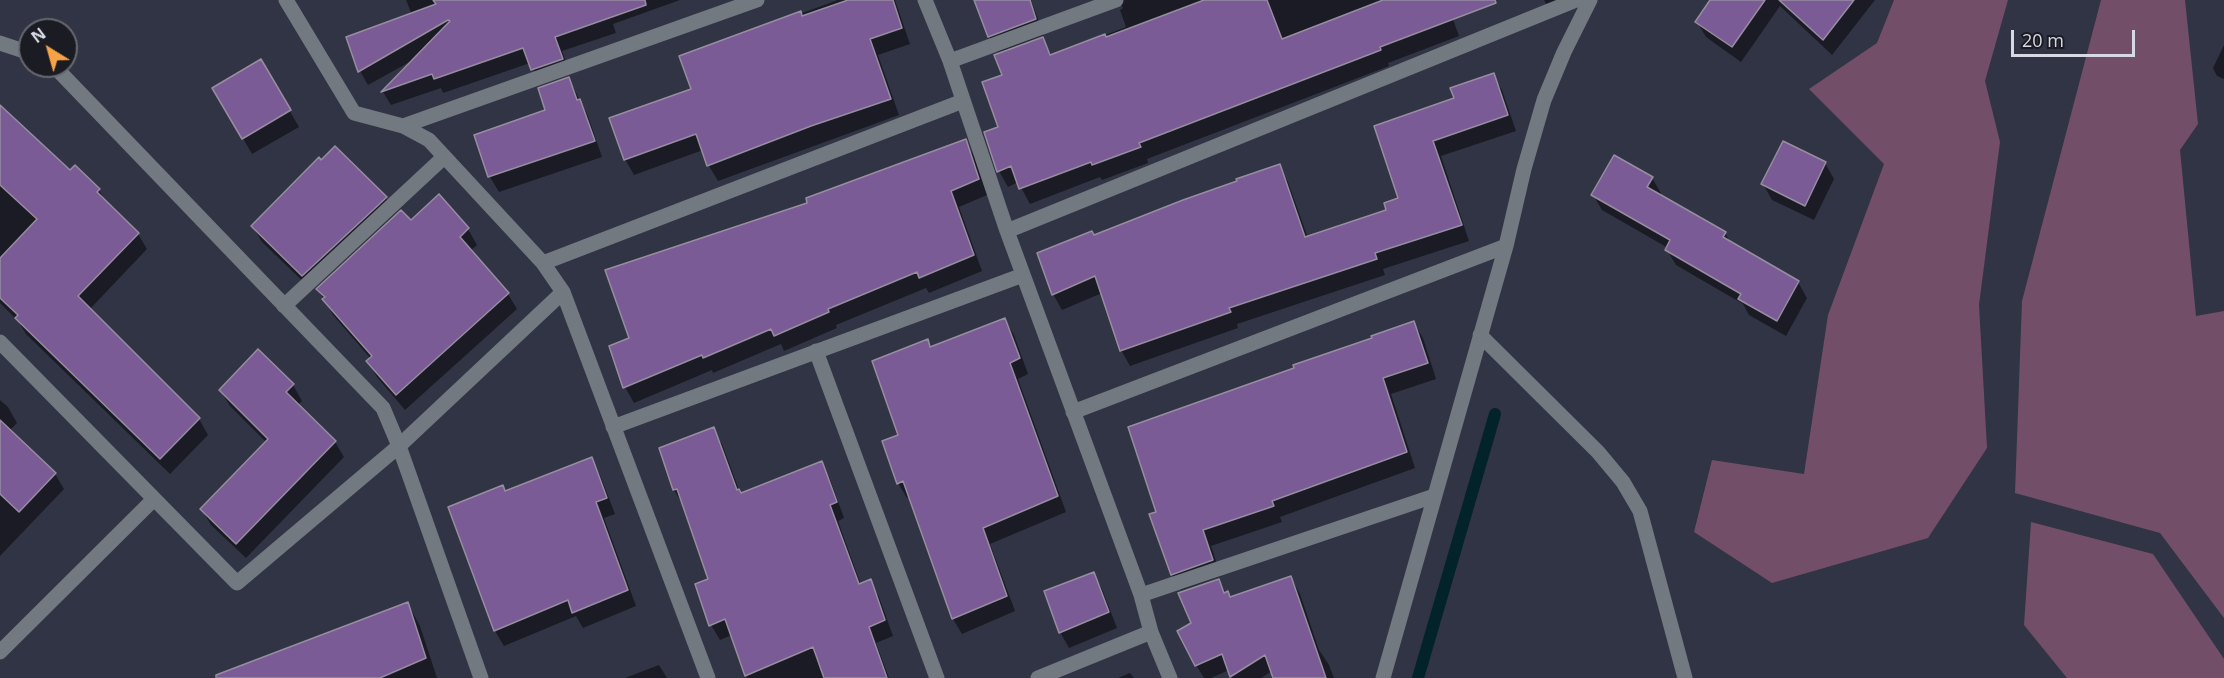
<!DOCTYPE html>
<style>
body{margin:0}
#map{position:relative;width:2224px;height:678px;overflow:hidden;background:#313444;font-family:"Open Sans",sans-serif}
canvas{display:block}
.north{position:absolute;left:18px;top:18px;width:60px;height:60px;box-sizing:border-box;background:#1b1c23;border:2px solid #666870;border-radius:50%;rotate:323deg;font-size:16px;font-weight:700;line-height:24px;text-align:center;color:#d7d9e4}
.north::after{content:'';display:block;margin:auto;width:21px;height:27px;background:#f5a346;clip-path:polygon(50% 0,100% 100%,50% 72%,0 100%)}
.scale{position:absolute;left:2011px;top:30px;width:124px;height:27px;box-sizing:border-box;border:3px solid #d7d9e4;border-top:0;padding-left:8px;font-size:18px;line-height:21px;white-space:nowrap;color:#d7d9e4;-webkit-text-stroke:4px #1b1c23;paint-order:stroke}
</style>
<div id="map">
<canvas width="2224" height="678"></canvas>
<div class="north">N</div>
<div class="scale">20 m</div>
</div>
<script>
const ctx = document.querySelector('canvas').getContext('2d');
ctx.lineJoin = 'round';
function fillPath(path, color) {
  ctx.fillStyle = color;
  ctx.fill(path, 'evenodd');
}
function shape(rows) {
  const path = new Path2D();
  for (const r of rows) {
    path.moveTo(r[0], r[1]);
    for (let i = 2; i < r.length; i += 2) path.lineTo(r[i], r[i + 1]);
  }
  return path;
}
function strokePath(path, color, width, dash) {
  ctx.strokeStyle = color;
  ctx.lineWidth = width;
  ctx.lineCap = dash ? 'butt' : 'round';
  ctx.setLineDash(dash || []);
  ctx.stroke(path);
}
const green = shape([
 [1894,0,2008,0,1985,81,2000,142,1979,305,1987,448,1928,538,1772,583,1694,532,1712,460,1804,474,1828,315,1884,164,1809,89,1877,43],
 [2101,0,2185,0,2198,124,2180,150,2196,316,2224,311,2224,618,2160,533,2015,493,2022,301],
 [2031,522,2153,554,2224,659,2224,678,2067,678,2024,625]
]);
const shadow = shape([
 [406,0,680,0,613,24,616,33,562,51,570,73,541,84,530,63,443,93,441,88,391,105,383,92,415,59,368,85,360,71,348,38,412,15],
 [838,0,895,0,910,44,878,55,899,115,718,181,709,166,703,150,634,175,625,159,692,90,681,57],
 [976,0,1031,0,1044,35,998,52,989,36],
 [1118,0,1446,0,1459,36,1388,63,1389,66,1147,159,1148,163,1102,180,1100,177,1030,204,1018,182,1008,187,999,171,1003,76,1043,39,1052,56,1126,27,1120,10,1123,8],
 [1544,0,1568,0,1548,7],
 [1712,0,1875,0,1832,55,1780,6,1741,62,1706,37,1697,22],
 [2224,45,2224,79,2217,76,2213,68],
 [261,61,299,127,252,154,214,88],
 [1493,75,1502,90,1516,131,1441,156,1469,241,1383,269,1385,275,1237,324,1238,328,1130,366,1121,350,1102,293,1062,310,1053,294,1094,236,1279,166,1288,182,1308,238,1388,211,1400,199,1456,99],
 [569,79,588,116,602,157,499,192,490,177,476,136,547,111],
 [0,105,70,173,99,190,106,202,138,234,147,249,89,310,199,419,208,435,170,474,26,334,18,321,0,303],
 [965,141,974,156,987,195,959,207,982,271,929,293,926,288,836,325,837,328,784,351,781,344,713,373,712,370,634,403,625,387,630,339,809,203],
 [1825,163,1834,179,1814,220,1772,200,1763,184],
 [1652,178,1661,193,1659,196,1725,233,1731,243,1798,282,1807,298,1786,336,1749,315,1743,304,1676,265,1667,250,1668,248,1602,210,1593,195],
 [386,197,395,213,312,290,262,242,253,227],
 [411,222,468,229,477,245,470,251,508,294,517,309,405,410,377,377,368,362,371,359,333,315,318,289],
 [1005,320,1014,335,1028,374,1018,379,1066,512,990,544,1015,611,962,634,953,619,910,497,907,498,898,483,899,436,927,341,931,349],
 [1414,323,1423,338,1436,379,1391,394,1415,468,1280,517,1282,522,1211,546,1221,576,1181,590,1172,574,1158,513,1374,339],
 [258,351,293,385,302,401,298,405,335,442,344,457,246,558,211,525,202,510,267,443,230,406,220,390],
 [0,400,8,407,17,423,9,431,55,474,64,489,0,556],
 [713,429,722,444,741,495,821,463,830,479,844,518,838,521,861,585,870,581,879,597,893,636,876,643,889,678,747,678,732,635,720,640,711,625,709,580,683,505,674,490,661,449],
 [591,459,600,475,615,514,604,518,636,606,583,628,576,616,504,646,495,631,450,508,506,493],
 [1093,573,1102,589,1117,628,1069,648,1060,632],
 [1291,578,1300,594,1319,650,1329,665,1334,678,1274,678,1272,671,1261,678,1232,678,1229,670,1211,678,1204,678,1196,665,1193,624,1218,581,1230,598],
 [408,604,420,626,437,678,217,678],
 [659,665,667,678,625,678],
 [1130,673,1134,678,1118,678]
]);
const stream = shape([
 [1418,678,1495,414]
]);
const building = shape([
 [433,0,645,0,646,5,555,37,563,59,531,70,523,48,434,79,432,74,381,92,450,21,448,20,358,72,346,37,436,4,433,0],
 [848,0,893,0,902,28,870,39,891,99,811,126,707,166,696,134,624,160,609,118,691,89,679,56,801,11,802,16,848,0],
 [974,0,1030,0,1036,19,988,37,974,0],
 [1204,0,1267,0,1282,39,1383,0,1495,0,1496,3,1380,47,1381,50,1139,143,1141,147,1092,165,1091,162,1019,189,1011,166,997,172,984,132,998,127,982,82,1002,75,994,55,1043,37,1050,55,1105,34,1106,37,1204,0],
 [1710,0,1765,0,1732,47,1695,22,1710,0],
 [1779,0,1854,0,1823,40,1779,0],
 [261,59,291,110,242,139,212,88,261,59],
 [1494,73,1508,115,1433,141,1462,225,1375,253,1377,259,1229,308,1231,312,1120,351,1095,276,1052,295,1037,253,1092,231,1094,235,1183,200,1237,181,1236,179,1280,164,1305,237,1386,210,1384,203,1398,198,1374,126,1454,98,1450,88,1494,73],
 [569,77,577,100,580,99,595,141,488,177,474,135,545,110,538,88,569,77],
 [0,105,70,170,75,165,100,189,97,192,139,233,78,296,200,418,160,459,15,318,18,315,0,298,0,258,37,219,0,185,0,105],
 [966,139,979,179,951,191,974,255,919,278,917,272,828,309,829,312,774,336,771,329,703,358,702,355,623,388,609,346,629,338,605,270,807,203,806,198,966,139],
 [1783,141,1826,162,1805,206,1761,184,1783,141],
 [335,146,387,197,302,276,251,226,319,157,321,160,335,146],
 [1614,155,1653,177,1647,187,1726,232,1723,237,1799,281,1777,321,1738,299,1741,294,1665,250,1670,240,1591,195,1614,155],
 [439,194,469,228,460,237,509,293,396,395,366,361,372,356,322,299,325,297,316,289,401,210,411,220,439,194],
 [1005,318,1020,358,1010,363,1058,496,983,528,1007,596,952,619,903,481,897,484,882,441,898,435,872,361,928,339,930,347,1005,318],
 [1414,321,1428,363,1383,378,1407,452,1272,501,1274,506,1203,530,1213,560,1171,575,1149,514,1156,512,1128,427,1294,368,1293,365,1372,338,1371,336,1414,321],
 [258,349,294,384,286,392,336,441,236,544,200,509,268,439,219,390,258,349],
 [0,420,56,473,19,512,0,494,0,420],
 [714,427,737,490,739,489,741,493,822,461,837,502,830,505,859,584,871,579,885,620,869,627,887,678,824,678,813,647,745,676,725,619,709,626,695,584,708,579,677,489,673,490,659,448,714,427],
 [592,457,607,498,596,502,628,590,572,613,568,600,494,631,448,507,503,485,505,491,592,457],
 [1094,572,1109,612,1059,633,1044,591,1094,572],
 [1291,576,1326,678,1273,678,1265,655,1230,677,1222,654,1195,666,1177,631,1191,623,1178,593,1219,579,1224,593,1228,591,1230,597,1291,576],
 [408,602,426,658,380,678,216,678,216,675,408,602]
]);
const minor = shape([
 [286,0,354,113,403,126,429,140,543,263,563,292,708,678],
 [925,0,950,61,1007,231,1141,595,1151,632,1170,678],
 [0,43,30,53],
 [950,61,1116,0],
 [54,66,383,408,399,446,563,292],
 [403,126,757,0],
 [1007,231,1576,0],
 [543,263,963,101],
 [284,306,444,157],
 [1480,335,1598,452,1623,482,1640,511,1685,678],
 [0,342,237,583,399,446,481,678],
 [816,351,937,678],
 [1073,412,1506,246],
 [613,427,1023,275],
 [1141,595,1434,496],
 [0,652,154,499],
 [1038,678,1151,632],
 [1383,678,1506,246,1524,169,1544,100,1564,52,1590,0]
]);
fillPath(green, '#734e69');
fillPath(shadow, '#0007');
strokePath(stream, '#03232b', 12);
fillPath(building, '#7a5b96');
strokePath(building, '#978da0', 1.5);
strokePath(minor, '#727980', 15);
</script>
